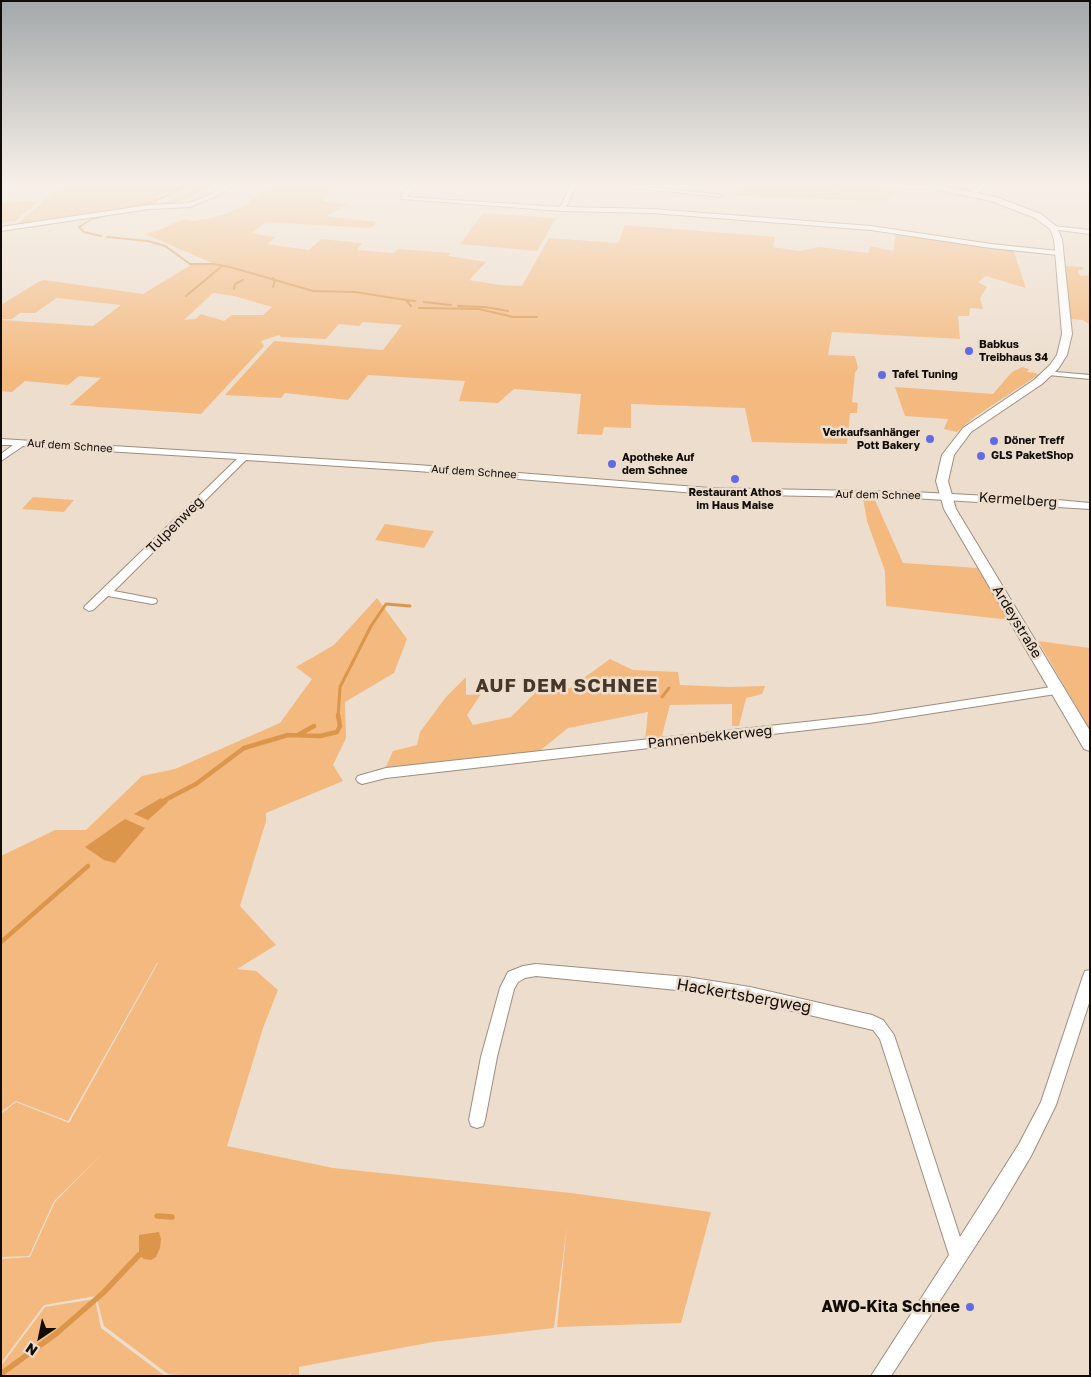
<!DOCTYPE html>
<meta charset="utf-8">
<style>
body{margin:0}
#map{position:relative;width:1091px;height:1377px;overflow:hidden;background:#edddcd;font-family:"Golos Text",sans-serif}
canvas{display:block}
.frame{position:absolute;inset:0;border:2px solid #110c07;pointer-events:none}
.north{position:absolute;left:15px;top:1312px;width:50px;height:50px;-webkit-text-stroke:4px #edddcd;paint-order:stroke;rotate:214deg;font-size:14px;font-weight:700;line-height:20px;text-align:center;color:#110c07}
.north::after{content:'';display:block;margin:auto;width:18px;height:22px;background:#110c07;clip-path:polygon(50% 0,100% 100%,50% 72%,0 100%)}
</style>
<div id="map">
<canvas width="1091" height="1377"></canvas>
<div class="frame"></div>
<div class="north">N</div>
</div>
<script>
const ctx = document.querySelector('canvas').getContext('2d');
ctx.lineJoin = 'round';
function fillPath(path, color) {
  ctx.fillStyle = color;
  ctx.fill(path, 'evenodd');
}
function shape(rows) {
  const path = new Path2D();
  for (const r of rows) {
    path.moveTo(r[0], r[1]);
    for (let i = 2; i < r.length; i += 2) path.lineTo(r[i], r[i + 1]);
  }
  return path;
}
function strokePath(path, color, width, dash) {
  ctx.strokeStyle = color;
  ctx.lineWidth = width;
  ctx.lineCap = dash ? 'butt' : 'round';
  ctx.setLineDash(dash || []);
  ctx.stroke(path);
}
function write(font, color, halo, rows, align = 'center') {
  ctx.font = font + ' "Golos Text",sans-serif';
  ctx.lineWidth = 5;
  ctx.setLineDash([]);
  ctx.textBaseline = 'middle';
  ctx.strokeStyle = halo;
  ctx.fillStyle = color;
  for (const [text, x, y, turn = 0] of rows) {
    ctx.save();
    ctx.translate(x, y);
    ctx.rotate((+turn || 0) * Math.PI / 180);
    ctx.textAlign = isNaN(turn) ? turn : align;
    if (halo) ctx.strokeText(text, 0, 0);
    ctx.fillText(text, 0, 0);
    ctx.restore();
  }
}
const green = shape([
 [73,183,218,183,174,204,165,203,192,190,182,188,160,195,156,206,15,226,56,190],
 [273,183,342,183,323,201,348,204,326,216,376,222,372,227,367,228,266,222,251,233,275,237,267,244,309,250,321,239,362,243,357,250,394,253,398,249,451,253,449,256,486,262,469,280,500,285,522,286,549,238,618,243,625,225,775,237,773,247,799,251,820,247,868,253,870,246,893,251,896,233,1013,249,1026,288,986,276,978,282,987,287,980,298,983,309,970,308,969,316,958,316,960,339,832,332,828,355,855,356,858,368,855,373,852,402,858,403,857,413,850,413,847,444,752,442,745,408,631,404,631,428,604,427,602,435,577,434,581,394,514,389,498,403,459,401,465,381,368,375,348,400,285,393,281,398,225,395,274,341,383,350,402,325,363,322,359,326,339,324,326,339,281,337,279,335,261,341,264,346,201,414,70,405,101,378,79,376,68,385,25,381,12,392,1,391,1,320,93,326,121,305,57,298,35,313,20,313,12,319,1,319,1,305,38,282,44,280,143,294,194,263,207,265,212,263,145,234,159,230,184,219,192,221,206,219,225,214,247,204],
 [213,293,234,296,272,307,263,315,232,315,224,321,201,314,195,319,184,320],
 [741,183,867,186,905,189,896,192,883,201,732,196],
 [897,183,938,184,978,183,970,187,976,189,969,191],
 [38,201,16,221,1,223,1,203],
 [483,213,556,218,537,251,460,244],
 [1064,266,1083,267,1083,270,1078,270,1078,273,1081,276,1090,275,1090,325,1083,320,1071,319],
 [1022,367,1029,369,1027,372,1036,373,1038,375,973,418,957,432,944,429,948,419,905,416,895,387,993,394,1012,372],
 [33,497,74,500,64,512,22,509],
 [863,498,874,498,903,563,978,568,1010,620,886,606,885,571,867,521],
 [385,524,424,530,434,531,424,548,375,540],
 [377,598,407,639,394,673,345,702,346,738,333,765,343,781,266,813,266,821,240,906,276,945,237,969,256,971,278,990,263,1028,227,1146,333,1168,571,1193,711,1212,681,1323,557,1327,567,1225,554,1328,433,1342,330,1361,299,1367,299,1376,289,1376,292,1372,287,1376,191,1376,168,1374,104,1326,96,1296,44,1305,1,1363,1,1259,30,1257,55,1202,102,1154,54,1201,29,1256,1,1257,1,1114,16,1102,69,1123,158,963,165,964,157,963,68,1121,16,1101,1,1112,1,856,55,830,86,830,142,776,175,769,280,723,312,679,296,667,334,645],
 [1038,641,1090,648,1090,730],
 [610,659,633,670,678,672,680,685,729,687,765,686,762,694,746,698,739,726,732,726,732,704,670,705,661,739,645,740,648,712,568,728,537,753,385,769,393,751,417,745,420,732,446,697,466,677,466,695,481,694,467,715,473,725,511,717,538,690,570,688],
 [95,1299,101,1328,165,1376,1,1376,1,1366,45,1307]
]);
const water = shape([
 [161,798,168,802,148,820,134,814],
 [125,819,145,828,115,863,104,860,85,847],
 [159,1232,161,1239,160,1248,156,1257,151,1260,144,1259,139,1255,139,1235]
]);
const streamFar3 = shape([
 [122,209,153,202,193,183],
 [101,236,84,232,79,227,92,219,107,215],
 [107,237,148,241,165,246,190,264,213,264,230,267,313,291,355,292,406,300,411,306],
 [273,278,275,280,273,287],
 [234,289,235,284,243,280],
 [186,296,222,266],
 [406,300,415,301],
 [424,302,451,305],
 [458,306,485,307,508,311],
 [419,308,479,309,513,317,537,317]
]);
const streamFar2 = shape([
 [662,697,669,688],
 [338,717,340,687,371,626,386,604,410,606]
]);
const streamFar1 = shape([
 [298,735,314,726],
 [165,800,196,784,244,748,288,735,320,736,337,732,340,726,338,715],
 [1,942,88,866]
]);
const stream = shape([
 [157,1216,172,1217],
 [1,1374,57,1333,103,1293,139,1255]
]);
const minor = shape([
 [229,183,236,183,216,196,190,207,149,209,1,231,1,227,149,205,189,203,212,194,229,183],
 [413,183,419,183,407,197,560,207,572,183,578,183,566,207,652,209,871,226,991,244,1058,251,1061,253,1058,255,991,248,871,230,652,213,562,211,402,199,401,194,413,183],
 [591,183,613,183,723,195,720,197,591,183],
 [978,183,984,183,985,187,975,194,971,194,971,192,979,186,978,183],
 [1053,226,1090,230,1090,234,1051,229,1051,227,1053,226],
 [1045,371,1090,375,1090,379,1048,375,1045,375,1045,371],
 [1,439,417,465,709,488,913,492,1047,499,1090,503,1090,509,913,498,709,494,417,471,246,460,114,591,156,599,157,601,156,603,152,604,108,596,93,610,89,611,84,608,85,606,237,459,23,446,1,461,1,454,13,445,1,445,1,439],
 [1058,686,1062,687,1064,690,1062,693,869,723,386,778,362,784,358,782,356,779,358,776,386,768,869,715,1058,686],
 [536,964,687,977,750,987,872,1015,883,1020,894,1035,960,1237,1019,1144,1041,1102,1083,976,1085,971,1090,970,1090,1000,1056,1105,1031,1156,1000,1208,891,1376,871,1376,949,1255,880,1039,873,1030,750,1001,687,991,536,976,525,978,518,982,514,989,497,1057,485,1120,483,1126,477,1128,471,1126,469,1120,481,1057,500,988,508,972,523,966,536,964]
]);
const secondary = shape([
 [858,183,939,186,996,197,1041,214,1056,226,1062,239,1072,334,1067,355,1058,369,1042,384,971,432,954,455,948,481,956,509,1090,731,1090,751,1084,749,944,509,936,481,942,455,963,428,1034,380,1050,365,1057,355,1062,334,1054,239,1050,229,1035,218,991,201,939,190,862,185,858,183]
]);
const markers = [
 [969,351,5,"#626be3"],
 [882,375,5,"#626be3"],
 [930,439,5,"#626be3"],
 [994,441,5,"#626be3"],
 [981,456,5,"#626be3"],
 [612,464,5,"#626be3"],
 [735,479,5,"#626be3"],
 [970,1307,5,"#626be3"]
];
const farPoinames = [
 ["Babkus",979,345],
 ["Treibhaus 34",979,358],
 ["Tafel Tuning",892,375],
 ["Verkaufsanhänger",920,433,"right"],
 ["Pott Bakery",920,446,"right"],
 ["Döner Treff",1004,441],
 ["GLS PaketShop",991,456],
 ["Apotheke Auf",622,458],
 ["dem Schnee",622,471],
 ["Restaurant Athos",735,493,"center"],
 ["im Haus Maise",735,506,"center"]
];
const farStreetnames = [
 ["Auf dem Schnee",70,446,4],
 ["Auf dem Schnee",474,472,4],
 ["Auf dem Schnee",878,495,1]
];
const streetNames = [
 ["Kermelberg",1018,500,4],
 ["Tulpenweg",175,525,-45],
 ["Ardeystraße",1017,622,59],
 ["Pannenbekkerweg",710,737,-6]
];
const nearStreetnames = [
 ["Hackertsbergweg",744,996,10]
];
const nearPoinames = [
 ["AWO-Kita Schnee",960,1307]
];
const districtNames = [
 ["AUF DEM SCHNEE",567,686]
];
fillPath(green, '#f3b97f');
fillPath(water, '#db964c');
strokePath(streamFar3, '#db964c', 2);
strokePath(streamFar2, '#db964c', 3);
strokePath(streamFar1, '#db964c', 4.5);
strokePath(stream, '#db964c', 5.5);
strokePath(minor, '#9d8e7f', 2);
strokePath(secondary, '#9d8e7f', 2);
fillPath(minor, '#fff');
fillPath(secondary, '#fff');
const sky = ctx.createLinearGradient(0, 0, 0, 376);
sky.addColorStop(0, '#a3a8aa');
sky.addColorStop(0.49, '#f7f0e8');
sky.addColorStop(1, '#f7f0e800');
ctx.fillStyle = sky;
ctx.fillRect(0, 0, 1091, 376);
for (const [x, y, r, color] of markers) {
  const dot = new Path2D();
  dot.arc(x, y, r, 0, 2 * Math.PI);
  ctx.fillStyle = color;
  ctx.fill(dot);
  strokePath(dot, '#edddcd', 2);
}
write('bold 11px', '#110c07', '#edddcd', farPoinames, 'left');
write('11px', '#110c07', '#edddcd', farStreetnames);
write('14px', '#110c07', '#edddcd', streetNames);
write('16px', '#110c07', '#edddcd', nearStreetnames);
write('bold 16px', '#110c07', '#edddcd', nearPoinames, 'right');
ctx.letterSpacing = '1px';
write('bold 19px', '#45382b', '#edddcd', districtNames);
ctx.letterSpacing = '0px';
</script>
